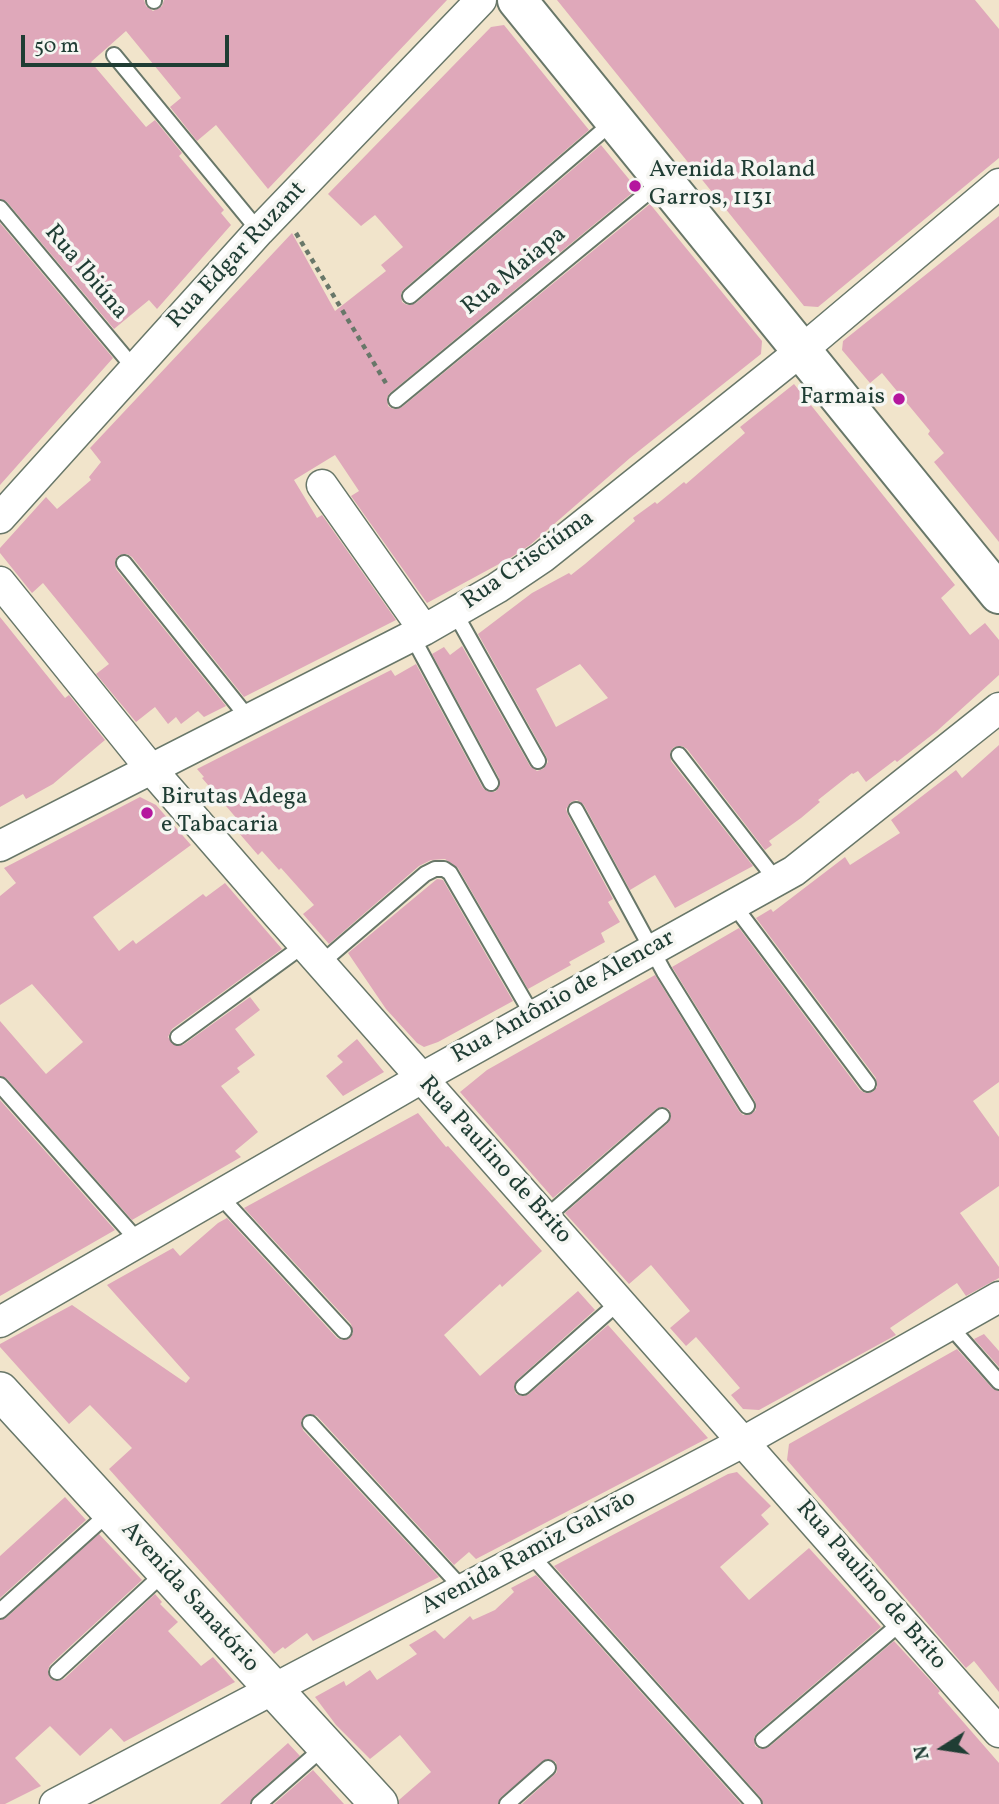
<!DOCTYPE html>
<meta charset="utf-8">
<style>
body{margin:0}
#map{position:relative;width:999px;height:1804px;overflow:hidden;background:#f1e4cb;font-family:Vollkorn,serif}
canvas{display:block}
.north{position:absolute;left:908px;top:1713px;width:70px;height:70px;-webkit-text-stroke:5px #f6f6f2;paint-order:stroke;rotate:258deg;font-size:19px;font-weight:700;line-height:28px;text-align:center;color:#1f3d34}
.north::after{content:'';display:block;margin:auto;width:24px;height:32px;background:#1f3d34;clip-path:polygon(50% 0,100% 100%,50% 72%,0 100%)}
.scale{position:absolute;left:21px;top:35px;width:208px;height:32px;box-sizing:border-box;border:4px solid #1f3d34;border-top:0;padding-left:9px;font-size:21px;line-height:24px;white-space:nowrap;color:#1f3d34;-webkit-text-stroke:5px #f6f6f2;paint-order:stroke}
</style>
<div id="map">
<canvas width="999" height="1804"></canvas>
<div class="north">N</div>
<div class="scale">50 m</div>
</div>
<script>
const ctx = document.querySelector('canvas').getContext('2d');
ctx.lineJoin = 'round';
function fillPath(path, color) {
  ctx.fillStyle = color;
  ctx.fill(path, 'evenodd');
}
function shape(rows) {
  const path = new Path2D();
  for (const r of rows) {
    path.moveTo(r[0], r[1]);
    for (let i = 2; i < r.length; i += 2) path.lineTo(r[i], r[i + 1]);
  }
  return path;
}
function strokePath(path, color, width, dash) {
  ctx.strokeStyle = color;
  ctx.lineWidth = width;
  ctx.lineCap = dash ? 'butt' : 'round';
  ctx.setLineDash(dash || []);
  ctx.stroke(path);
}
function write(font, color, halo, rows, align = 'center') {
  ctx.font = font + ' Vollkorn,serif';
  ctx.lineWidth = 7;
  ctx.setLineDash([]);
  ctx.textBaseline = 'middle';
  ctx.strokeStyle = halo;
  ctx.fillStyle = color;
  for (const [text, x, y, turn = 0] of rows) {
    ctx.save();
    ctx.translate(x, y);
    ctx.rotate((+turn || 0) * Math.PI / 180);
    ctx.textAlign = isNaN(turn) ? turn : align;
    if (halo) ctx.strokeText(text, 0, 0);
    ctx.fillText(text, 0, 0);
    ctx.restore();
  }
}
const building = shape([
 [0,0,144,0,146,6,153,11,162,6,164,0,447,0,268,189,216,125,197,141,170,107,181,98,126,31,91,62,146,127,155,120,182,153,179,156,224,210,221,213,231,225,157,309,149,300,114,329,7,202,0,199],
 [557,0,975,0,999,29,999,158,818,307,804,306],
 [504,25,589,130,404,289,401,293,402,302,407,305,416,303,601,145,637,189,390,393,387,397,388,406,393,409,402,407,650,204,762,341,761,354,630,458,530,545,510,558,427,603,351,496,359,491,335,455,294,480,317,518,322,515,396,620,244,697,132,557,127,554,119,555,115,560,116,569,226,706,204,717,198,711,181,724,176,717,168,724,155,707,136,722,96,674,109,664,43,583,32,593,0,553,0,548,46,497,57,509,91,480,89,477,101,462,90,448,292,233,335,311,386,271,381,265,403,247,375,215,361,226,328,194,491,27],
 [999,216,999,542,934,462,944,453,928,434,930,431,882,373,870,383,842,350,843,341],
 [0,223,113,358,0,485],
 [794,384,955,585,941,598,970,635,985,623,999,640,999,675,937,731,897,762,895,760,866,782,858,771,853,774,852,773,818,800,820,802,801,818,769,841,772,845,765,850,687,749,682,746,674,747,670,752,671,761,753,866,675,908,655,875,630,890,584,805,577,800,571,802,566,809,568,815,613,899,608,902,620,922,601,933,605,942,569,962,571,965,528,989,458,868,445,859,431,860,419,866,329,944,303,914,314,905,281,868,279,870,262,851,258,855,232,825,238,820,202,778,204,777,197,769,391,670,395,676,416,664,483,788,487,791,495,792,499,787,499,778,432,654,444,647,450,655,462,646,530,766,537,771,543,769,548,762,546,756,478,634,532,593,569,573,571,575,585,564,635,521,633,518,655,502,657,504,684,482,686,484,745,433,740,427],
 [580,664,608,698,556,727,536,689],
 [0,617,65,698,69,695,105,740,53,784,26,799,23,794,0,807],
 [999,745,999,1082,973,1101,999,1137,999,1186,960,1213,999,1267,999,1278,966,1296,957,1283,890,1328,896,1335,759,1410,743,1409,731,1395,740,1388,696,1337,686,1346,670,1328,690,1311,651,1265,629,1284,565,1213,668,1123,671,1115,669,1109,661,1107,656,1109,553,1198,460,1092,487,1070,655,975,739,1111,743,1115,751,1114,756,1110,755,1101,672,967,739,928,860,1090,865,1093,873,1092,877,1087,876,1078,756,918,771,909,773,912,845,857,850,865,900,833,891,820,956,770,962,778],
 [140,797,156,805,191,845,93,917,119,951,133,940,136,944,203,894,206,897,225,883,282,949,172,1029,168,1037,174,1045,183,1045,250,997,260,1010,235,1029,255,1055,237,1068,240,1072,221,1086,258,1132,235,1151,241,1157,132,1220,7,1079,0,1076,0,1021,46,1074,83,1042,32,984,0,1005,0,896,16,883,4,868],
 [437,879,443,880,513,1001,438,1042,424,1047,417,1043,386,1009,348,953],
 [357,1039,384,1072,343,1096,326,1076,343,1062,337,1056],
 [0,1100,115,1230,0,1296],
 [418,1113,446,1147,448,1146,542,1251,502,1287,500,1284,444,1335,480,1376,578,1291,595,1310,517,1380,514,1388,516,1394,524,1396,529,1394,608,1325,708,1438,476,1559,469,1552,454,1565,317,1416,307,1414,301,1421,303,1430,439,1577,313,1641,307,1633,285,1649,283,1647,274,1654,109,1469,132,1448,90,1405,69,1424,0,1347,0,1344,72,1305,186,1383,190,1378,107,1285,173,1248,180,1256,218,1223,227,1218,337,1338,342,1340,350,1338,353,1333,351,1324,244,1208],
 [984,1334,999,1351,999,1367,974,1339],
 [957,1349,992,1388,999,1391,999,1692,974,1661,966,1668,787,1460,789,1444],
 [737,1472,771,1506,761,1515,769,1524,720,1567,749,1600,809,1548,881,1627,757,1733,754,1737,755,1746,760,1749,769,1747,894,1641,940,1691,938,1693,999,1763,999,1804,763,1804,761,1798,554,1566,728,1474],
 [65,1497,86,1520,0,1598,0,1556],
 [99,1534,142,1580,50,1665,48,1670,50,1678,55,1681,64,1679,155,1594,162,1602,160,1604,178,1622,168,1631,201,1666,213,1657,235,1682,124,1742,111,1728,80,1756,50,1726,15,1758,41,1786,5,1804,0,1804,0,1620,6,1618],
 [536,1575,741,1804,522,1804,557,1772,556,1762,547,1759,501,1797,498,1804,399,1804,399,1800,431,1772,400,1735,370,1759,336,1725,315,1697,344,1681,346,1686,370,1670,377,1680,417,1654,409,1645,435,1630,444,1639,470,1616,473,1620,495,1610,514,1592,511,1588],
 [288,1743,300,1756,253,1797,250,1804,220,1804],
 [313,1770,344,1804,274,1804]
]);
const path = shape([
 [296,233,387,385]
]);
const service = shape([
 [154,0,154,1],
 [114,55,259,231],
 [0,208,134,368],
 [410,296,614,121],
 [396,400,662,181],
 [124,563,249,719],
 [455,613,538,761],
 [412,636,491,783],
 [679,755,776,880],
 [576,810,664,972,747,1106],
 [733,904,868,1084],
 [320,964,425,874,435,869,444,869,450,873,533,1016],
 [178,1037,304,945],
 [0,1085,139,1242],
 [219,1195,344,1331],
 [545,1218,662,1116],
 [949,1325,999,1382],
 [523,1387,619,1302],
 [310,1423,463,1589],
 [530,1554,754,1804],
 [0,1611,110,1512],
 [57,1672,164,1573],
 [763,1740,902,1622],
 [259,1804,324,1747],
 [507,1804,548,1768]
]);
const minor = shape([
 [322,485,424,630],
 [0,518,259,231,481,0],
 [0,582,151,769,277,914,999,1732],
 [0,846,424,630,497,588,543,557,802,350,999,184],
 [0,1322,420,1079,794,871,999,708],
 [55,1804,743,1442,999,1297]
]);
const tertiary = shape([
 [0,1391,379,1804]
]);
const secondary = shape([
 [517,0,999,594]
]);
const markers = [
 [635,186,7,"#b5179e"],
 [899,399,7,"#b5179e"],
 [147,813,7,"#b5179e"]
];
const poiNames = [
 ["Avenida Roland",649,172],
 ["Garros, 1131",649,200],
 ["Farmais",885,399,"right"],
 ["Birutas Adega",161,799],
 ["e Tabacaria",161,827]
];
const streetNames = [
 ["Rua Edgar Ruzant",238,256,-47],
 ["Rua Maiapa",515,272,-39],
 ["Rua Ibiúna",85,273,50],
 ["Rua Crisciúma",529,561,-35],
 ["Rua Antônio de Alencar",564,998,-29],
 ["Rua Paulino de Brito",494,1161,48],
 ["Avenida Ramiz Galvão",529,1554,-28],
 ["Rua Paulino de Brito",870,1586,49],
 ["Avenida Sanatório",189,1598,48]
];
fillPath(building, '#dfa8ba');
strokePath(service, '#687769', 18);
strokePath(minor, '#687769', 33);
strokePath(tertiary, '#687769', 40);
strokePath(secondary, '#687769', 42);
strokePath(path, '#687769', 4.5, [5, 5]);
strokePath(service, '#fff', 14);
strokePath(minor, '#fff', 30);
strokePath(tertiary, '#fff', 37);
strokePath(secondary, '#fff', 38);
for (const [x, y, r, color] of markers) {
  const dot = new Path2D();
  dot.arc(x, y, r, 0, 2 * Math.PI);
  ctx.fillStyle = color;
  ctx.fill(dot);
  strokePath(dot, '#f6f6f2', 2.5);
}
write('24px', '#1f3d34', '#f6f6f2', poiNames, 'left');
write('24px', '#1f3d34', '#f6f6f2', streetNames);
</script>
